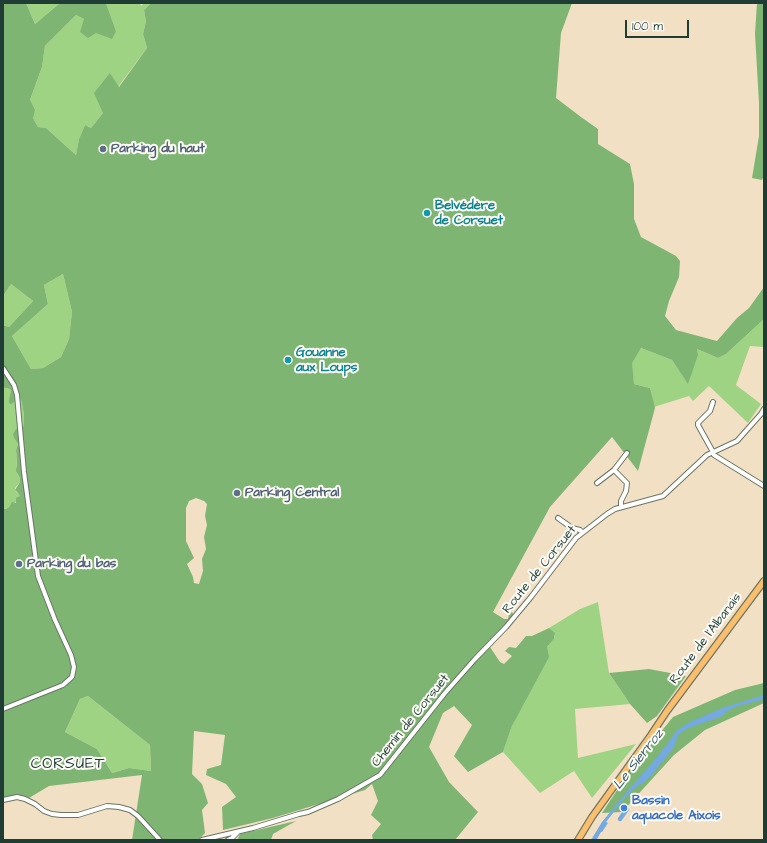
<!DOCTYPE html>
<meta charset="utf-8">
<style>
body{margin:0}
#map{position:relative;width:767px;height:843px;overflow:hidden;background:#f2e0c4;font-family:"Architects Daughter",sans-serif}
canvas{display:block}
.frame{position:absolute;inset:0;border:4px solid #1f3d34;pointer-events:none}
.scale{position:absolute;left:625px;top:20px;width:64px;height:18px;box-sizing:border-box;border:2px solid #1f3d34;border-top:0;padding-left:5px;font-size:12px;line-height:14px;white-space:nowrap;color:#1f3d34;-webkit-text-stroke:3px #fdfcf7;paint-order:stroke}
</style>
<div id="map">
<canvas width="767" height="843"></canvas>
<div class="frame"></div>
<div class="scale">100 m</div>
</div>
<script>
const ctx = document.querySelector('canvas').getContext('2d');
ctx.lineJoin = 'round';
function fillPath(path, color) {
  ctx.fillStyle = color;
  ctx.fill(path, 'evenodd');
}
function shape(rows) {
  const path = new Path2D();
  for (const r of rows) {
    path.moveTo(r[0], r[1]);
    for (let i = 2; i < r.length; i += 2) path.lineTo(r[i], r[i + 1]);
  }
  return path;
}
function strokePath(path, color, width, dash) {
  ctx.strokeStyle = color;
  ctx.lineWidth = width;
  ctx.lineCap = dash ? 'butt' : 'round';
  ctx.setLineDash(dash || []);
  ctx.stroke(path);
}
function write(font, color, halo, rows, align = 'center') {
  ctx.font = font + ' "Architects Daughter",sans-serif';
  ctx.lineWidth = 4;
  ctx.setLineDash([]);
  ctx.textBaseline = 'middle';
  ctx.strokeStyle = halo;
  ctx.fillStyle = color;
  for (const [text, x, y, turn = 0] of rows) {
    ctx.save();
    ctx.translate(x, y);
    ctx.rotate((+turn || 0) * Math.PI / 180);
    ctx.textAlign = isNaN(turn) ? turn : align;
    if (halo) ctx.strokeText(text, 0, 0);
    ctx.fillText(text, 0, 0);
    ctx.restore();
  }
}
const green = shape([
 [26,3,60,3,35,24],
 [106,3,140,3,141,6,144,3,151,3,144,10,146,21,143,34,147,48,118,87,110,73,103,113,91,128,85,125,79,139,76,155,46,128,38,127,33,118,30,100,42,67,45,46,76,15,84,19,96,33,116,31],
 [63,274,72,312,69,339,61,357,43,368,31,369,12,336,48,304,44,285],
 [11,284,33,301,9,327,3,325,3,296],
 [764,317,764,347,750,346,736,385,761,404,748,423,709,386,693,401,689,396,654,407,650,388,634,384,631,363,641,348,672,360,688,383,697,349,718,358,726,354,763,320],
 [3,386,11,390,9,399,9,403,13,403,19,398,21,399,24,413,24,423,23,427,14,438,18,444,16,450,17,460,16,466,17,473,20,478,20,482,15,488,16,492,20,494,20,496,15,503,11,504,9,507,6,509,3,509],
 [598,602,609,673,630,704,575,709,578,758,636,744,592,798,574,771,540,793,503,752,512,726,547,647,554,639,555,634,549,628,580,609],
 [88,696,150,745,151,771,129,768,112,773,97,749,65,732,80,699]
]);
const forest = shape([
 [3,3,26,3,35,24,60,3,106,3,116,31,112,39,96,33,88,38,80,32,84,19,76,15,45,46,42,67,30,100,35,110,33,118,38,127,46,128,76,155,79,139,85,125,91,128,103,113,94,93,110,73,119,87,147,48,143,34,146,21,144,10,151,3,572,3,561,33,556,98,581,117,598,129,598,144,630,164,634,184,634,219,641,237,676,256,680,261,679,277,669,301,665,316,676,330,717,341,737,318,749,308,764,287,764,317,763,320,726,354,718,358,697,349,698,355,688,384,672,360,641,348,632,363,634,384,650,388,655,408,638,471,612,437,550,507,493,612,504,619,508,619,509,614,512,612,514,616,511,624,496,639,488,644,500,662,504,664,512,656,505,651,509,647,516,648,526,636,532,636,549,628,555,633,554,639,547,647,549,657,512,726,503,752,468,772,454,756,472,725,454,706,443,713,429,747,449,782,478,812,455,840,373,840,372,835,381,824,371,815,378,801,372,784,365,790,273,818,223,830,222,807,236,797,226,784,206,775,207,769,221,765,225,735,194,731,192,774,202,784,208,803,202,810,205,833,198,840,132,840,142,775,49,786,29,798,3,797,3,509,6,509,9,507,12,502,16,503,16,498,20,496,19,494,15,490,20,482,20,478,16,471,17,460,16,450,18,444,14,438,13,434,16,429,20,429,23,427,24,423,24,414,21,399,19,398,13,403,11,404,9,403,9,399,11,390,7,388,5,388,3,386,3,325,9,327,33,301,11,284,3,296],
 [63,274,72,312,69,339,61,357,43,368,31,369,12,336,48,304,44,285],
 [196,498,204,501,207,504,205,516,207,525,204,537,206,549,202,559,203,571,199,584,194,583,193,577,187,564,194,558,186,541,186,508,189,501],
 [88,696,150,745,151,771,129,768,112,773,97,749,65,732,80,699],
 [757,3,764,3,764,176,762,180,752,178,759,136,759,103,755,34],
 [649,669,686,676,657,716,647,723,630,704,609,673],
 [764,683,764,703,705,730,674,755,622,812,602,813,633,766,673,717,735,690],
 [296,821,273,834,271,840,237,840,240,834]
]);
const water = shape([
 [764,695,764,699,735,707,729,710,720,717,691,727,680,733,678,735,674,747,651,776,643,783,636,787,624,799,606,822,608,823,602,832,601,832,597,839,597,840,591,840,602,822,625,794,653,762,668,743,677,730,692,721,725,707]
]);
const canal = shape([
 [620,819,627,809]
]);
const minor = shape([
 [3,368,14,385,17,395,24,472,38,576,55,620,71,655,74,667,72,677,63,685,3,709],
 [713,452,698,425,698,423,710,411,713,402],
 [714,455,764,486],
 [614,470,627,483,626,491,621,501,621,507],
 [597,483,614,470,627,453],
 [558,518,572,528,580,530,582,532],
 [3,800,17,797,25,799,35,804,44,811,52,814,61,815,78,815,107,806,119,807,130,810,138,816,160,840],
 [202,840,253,828,299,814,308,812,338,799,380,775,445,693,475,659,506,627,531,597,576,538,607,514,615,509,663,496,707,455,737,441,761,414,764,409],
 [228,840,232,838,238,832]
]);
const major = shape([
 [578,840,592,817,651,735,667,711,764,581]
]);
const markers = [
 [103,149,4,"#5c6f8a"],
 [427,213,4,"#0f9aa8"],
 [288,360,4,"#0f9aa8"],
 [237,493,4,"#5c6f8a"],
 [19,564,4,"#5c6f8a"],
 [624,808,4,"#3f7fe0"]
];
const serviceNames = [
 ["Parking du haut",111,149],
 ["Parking Central",245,493],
 ["Parking du bas",27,564]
];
const cultureNames = [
 ["Belvédère",435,206],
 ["de Corsuet",435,221],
 ["Gouanne",296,353],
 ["aux Loups",296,368]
];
const streetNames = [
 ["Route de Corsuet",540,570,-51],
 ["Route de l'Albanais",706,639,-53],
 ["Chemin de Corsuet",411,721,-51]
];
const shopNames = [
 ["Bassin",632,801],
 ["aquacole Aixois",632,816]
];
const waterNames = [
 ["Le Sierroz",639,760,-52]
];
const quarterNames = [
 ["CORSUET",68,765]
];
fillPath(green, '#9fd384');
fillPath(forest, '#7fb572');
fillPath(water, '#74a9e1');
strokePath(canal, '#74a9e1', 4.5);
strokePath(minor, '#697666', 6);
strokePath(major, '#697666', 8);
strokePath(minor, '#fff', 4);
strokePath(major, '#fabe6d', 5.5);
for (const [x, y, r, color] of markers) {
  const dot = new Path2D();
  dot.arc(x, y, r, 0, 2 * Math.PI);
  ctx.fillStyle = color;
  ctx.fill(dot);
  strokePath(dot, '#fdfcf7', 1.5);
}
write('bold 13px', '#4e5e75', '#fdfcf7', serviceNames, 'left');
write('bold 13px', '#0d838f', '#fdfcf7', cultureNames, 'left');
write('13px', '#1f3d34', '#fdfcf7', streetNames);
write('bold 13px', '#366cbe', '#fdfcf7', shopNames, 'left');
write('italic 14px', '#395d68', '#fdfcf7', waterNames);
ctx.letterSpacing = '1px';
write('15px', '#1f3d34', '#fdfcf7', quarterNames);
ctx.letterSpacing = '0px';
</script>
